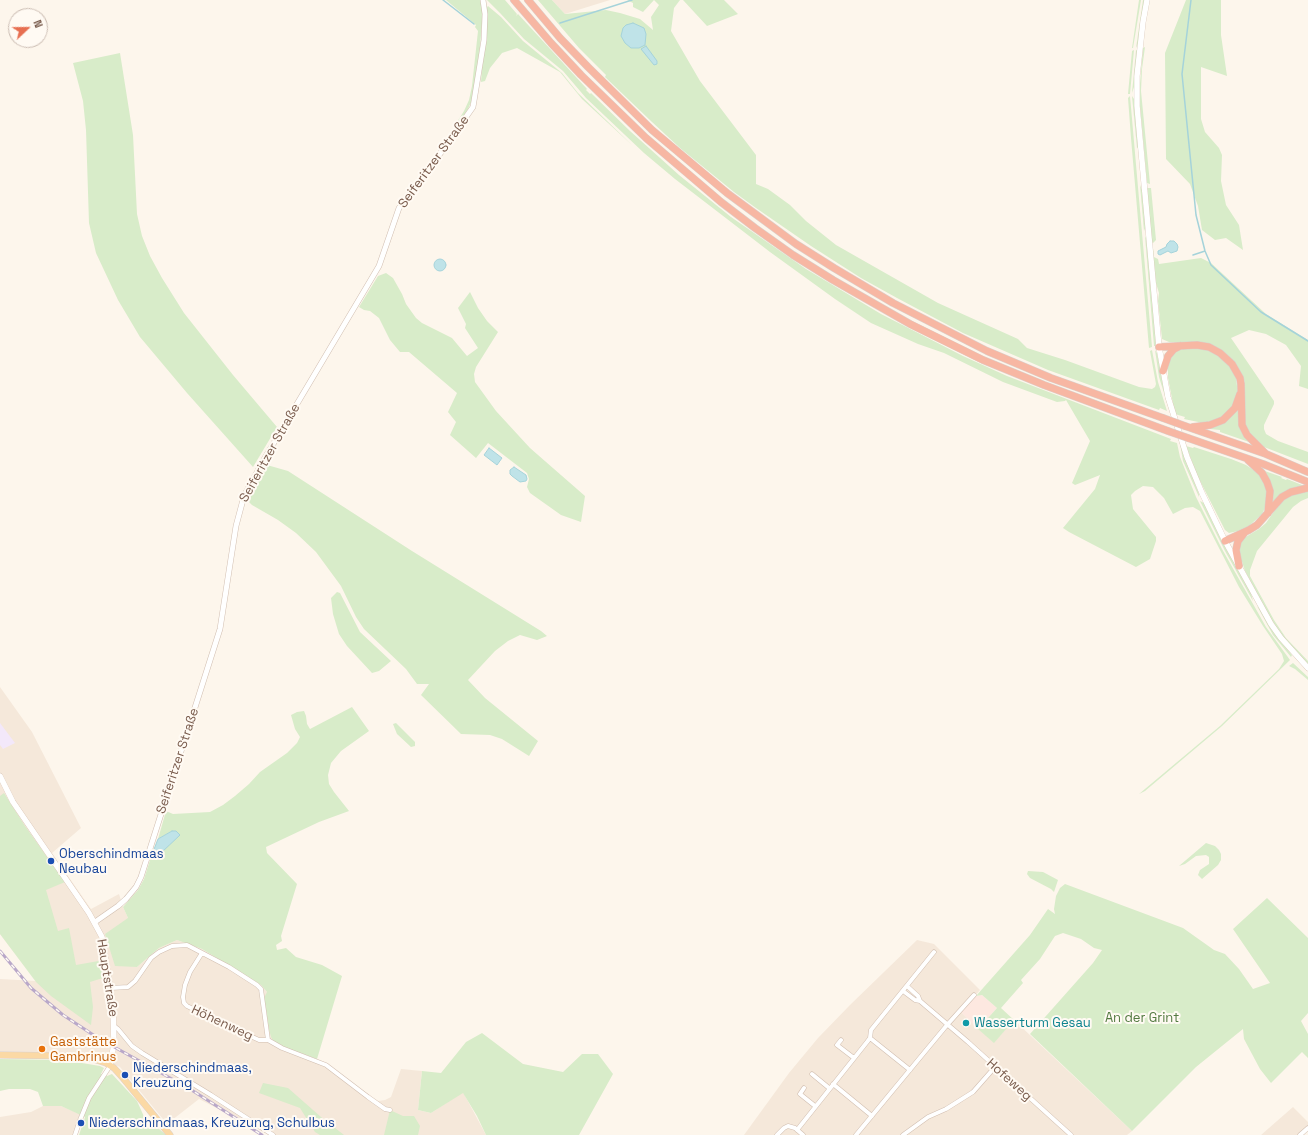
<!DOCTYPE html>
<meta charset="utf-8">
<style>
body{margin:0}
#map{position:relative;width:1308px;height:1135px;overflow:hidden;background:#fdf6ec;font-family:"Space Grotesk",sans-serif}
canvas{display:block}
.north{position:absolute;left:8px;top:8px;width:40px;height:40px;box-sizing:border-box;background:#fffaf3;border:1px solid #cabbb1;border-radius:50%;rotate:68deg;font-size:11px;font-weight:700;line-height:16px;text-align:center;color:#7a5c4d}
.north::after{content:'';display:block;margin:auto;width:14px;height:18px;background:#e76f51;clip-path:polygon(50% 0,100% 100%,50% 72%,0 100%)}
</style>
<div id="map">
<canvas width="1308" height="1135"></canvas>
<div class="north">N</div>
</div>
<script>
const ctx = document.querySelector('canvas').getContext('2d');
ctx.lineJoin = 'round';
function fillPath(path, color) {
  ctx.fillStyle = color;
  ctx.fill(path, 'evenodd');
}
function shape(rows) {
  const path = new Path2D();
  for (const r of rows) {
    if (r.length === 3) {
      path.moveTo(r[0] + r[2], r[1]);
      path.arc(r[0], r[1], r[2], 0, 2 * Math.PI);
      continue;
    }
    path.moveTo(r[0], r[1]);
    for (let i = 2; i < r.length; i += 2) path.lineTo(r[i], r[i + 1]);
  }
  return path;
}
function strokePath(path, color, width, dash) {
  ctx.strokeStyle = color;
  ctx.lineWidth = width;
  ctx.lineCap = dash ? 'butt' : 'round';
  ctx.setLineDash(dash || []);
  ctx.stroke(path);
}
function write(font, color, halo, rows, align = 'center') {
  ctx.font = font + ' "Space Grotesk",sans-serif';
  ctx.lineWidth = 4;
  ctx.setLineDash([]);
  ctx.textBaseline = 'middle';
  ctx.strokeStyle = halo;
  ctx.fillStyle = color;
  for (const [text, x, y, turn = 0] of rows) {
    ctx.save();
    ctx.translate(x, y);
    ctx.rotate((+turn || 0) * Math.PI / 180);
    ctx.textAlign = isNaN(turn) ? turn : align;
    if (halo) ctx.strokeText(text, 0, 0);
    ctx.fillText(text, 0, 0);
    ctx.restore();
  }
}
const residential = shape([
 [552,0,610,0,565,14],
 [0,687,32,732,81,828,52,853,91,909,119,894,123,907,128,918,137,967,159,948,177,940,202,949,261,985,267,992,301,1054,317,1059,329,1066,378,1101,385,1100,391,1097,401,1069,422,1071,418,1110,431,1113,463,1092,486,1135,269,1135,199,1099,167,1124,120,1067,89,1053,0,1052,0,979,36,981,0,934],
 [917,940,934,944,980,990,961,1012,978,1028,994,1042,1014,1020,1132,1131,1127,1135,744,1135,789,1073,818,1038,850,1005],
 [43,1106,61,1106,80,1114,73,1135,0,1135,0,1117,31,1112],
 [1293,1107,1308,1122,1308,1126,1298,1135,1261,1135]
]);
const commercial = shape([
 [982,995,997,1008,978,1029,961,1012,976,996]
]);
const education = shape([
 [0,723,15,743,3,749,0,745]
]);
const green = shape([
 [446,0,480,0,483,12,478,71,473,98,468,109,455,129,454,127,464,111,469,100,472,86,478,31,475,27,476,25],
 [487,0,505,0,517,14,516,16,518,14,587,89,586,90,590,94,591,93,630,131,679,175,731,217,806,269,881,314,963,356,1007,376,1171,439,1170,441,1177,443,1180,457,1196,497,1222,549,1266,627,1290,660,1222,726,1145,791,1139,794,1220,726,1279,669,1284,661,1282,654,1263,626,1239,587,1200,511,1193,507,1185,508,1173,514,1164,498,1153,487,1143,486,1135,491,1131,495,1133,509,1156,537,1156,541,1150,559,1136,567,1069,532,1063,528,1095,489,1100,475,1075,485,1072,483,1090,441,1066,400,1065,401,1057,402,1003,382,944,353,918,344,871,323,835,299,770,252,675,179,644,153,586,98,563,71,524,39,500,13],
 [538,0,552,0,565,14,606,10,620,13,640,19,653,30,651,17,659,5,654,0,643,12,633,7,633,3,627,0,680,0,674,8,671,31,700,81,756,155,756,184,768,189,790,205,806,221,836,245,938,303,1018,339,1027,348,1065,360,1139,387,1152,389,1155,387,1156,384,1150,351,1152,350,1158,382,1167,411,1160,408,1159,410,1048,370,963,333,897,298,861,278,811,246,756,208,734,192,680,148,652,122,605,77,606,75,579,48],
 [683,0,724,0,738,14,707,26],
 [1139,0,1141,0,1133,48,1132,48],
 [1143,0,1145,0,1138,44,1136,48],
 [1186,0,1221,0,1221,35,1227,76,1201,67,1201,119,1205,132,1219,148,1222,155,1221,181,1226,205,1239,225,1243,250,1226,238,1215,240,1202,230,1198,206,1190,184,1166,159,1165,53],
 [488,6,501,17,523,41,562,73,578,93,633,146,582,99,560,72,517,48,502,53,490,68,485,81,481,82,486,8],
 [1145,47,1142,69,1141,91,1150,184,1147,183,1139,95,1143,48],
 [1134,50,1130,94,1128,94,1132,51],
 [1136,50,1138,51,1134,87,1132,93],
 [120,53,133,135,137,214,142,236,150,256,162,278,184,313,233,375,277,427,253,467,187,393,140,337,118,300,96,253,89,223,86,130,83,101,73,63],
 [1130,96,1152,347,1149,348,1131,138,1128,98],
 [1132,96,1134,99,1135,108,1139,147,1137,148],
 [1140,185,1142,190,1146,226,1144,231],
 [1147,188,1151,188,1156,240,1153,243,1151,242],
 [1145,236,1147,240,1156,343,1155,346,1154,346],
 [1152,247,1153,248,1154,257,1158,259,1159,264,1201,258,1211,263,1266,314,1308,340,1308,389,1299,386,1301,366,1286,345,1266,334,1249,330,1231,338,1274,401,1274,404,1264,425,1264,429,1266,434,1278,441,1308,452,1308,464,1264,447,1246,430,1243,413,1245,388,1244,380,1235,364,1193,342,1169,342,1162,339,1158,301,1159,293,1155,280],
 [386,273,393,278,402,294,406,304,416,318,422,323,452,338,467,356,478,348,465,328,466,324,458,308,470,292,478,308,487,321,498,332,476,367,474,374,475,382,496,411,530,448,585,496,581,522,561,515,530,493,527,487,529,479,527,473,488,443,476,458,450,435,456,422,448,412,457,393,409,352,400,352,390,340,379,318,370,311,364,310,359,307,378,276],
 [1202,348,1215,354,1224,360,1231,368,1236,377,1238,395,1235,403,1223,419,1203,423,1184,419,1185,417,1175,414,1168,378,1168,360,1176,350,1179,349],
 [1155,350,1157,353,1168,406,1159,377],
 [1240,403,1240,412,1250,441,1249,442,1220,432,1220,430,1210,429,1210,427],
 [1180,444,1199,494,1199,497,1183,461],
 [1186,446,1193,448,1194,447,1231,459,1246,465,1258,473,1266,484,1268,502,1262,514,1249,526,1238,531,1229,533,1225,530,1197,475],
 [267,465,288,471,412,551,541,631,547,636,537,640,520,635,508,641,495,651,468,680,485,698,538,741,529,756,502,739,490,735,461,734,421,695,429,684,417,684,406,669,364,629,356,617,341,586,316,552,296,533,278,520,252,505,249,502,248,494,263,466],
 [1262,470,1282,477,1281,478,1286,480,1287,479,1302,485,1302,486,1273,506],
 [1308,490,1308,498,1301,501,1293,507,1257,551,1250,570,1250,576,1274,620,1286,638,1308,661,1308,665,1283,638,1271,619,1245,571,1238,549,1240,543,1244,538,1259,529,1266,523,1275,510,1288,495],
 [1200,501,1204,503,1224,545,1251,593,1253,601,1225,551],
 [337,592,340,593,360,632,391,661,379,671,372,673,347,646,339,634,333,614,331,598],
 [1257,606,1260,609,1275,634,1292,655,1291,657,1273,635],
 [1293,663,1308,677,1308,680,1295,669,1289,666],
 [352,707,369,731,341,751,331,763,328,775,329,784,334,792,349,811,319,822,266,847,267,853,297,884,281,936,282,941,276,945,277,950,286,948,296,957,322,965,342,976,317,1059,283,1047,274,1042,271,1037,269,1029,264,998,267,992,261,985,202,949,177,940,159,948,137,967,115,966,105,934,128,918,123,907,138,890,144,879,151,857,155,857,179,835,176,831,172,831,158,839,166,811,173,814,210,812,223,805,235,796,249,784,260,772,287,753,297,743,300,737,295,729,291,715,297,712,304,711,306,716,307,724,310,729],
 [396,723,415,742,415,746,411,747,397,734,393,724],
 [4,793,25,826,65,882,46,890,58,931,69,928,76,965,104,960,106,977,90,982,93,1007,91,1025,51,996,36,982,0,934,0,796],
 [1206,843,1215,846,1219,850,1221,854,1221,860,1218,865,1202,879,1198,875,1200,870,1209,864,1209,857,1206,855,1196,856,1185,864,1179,866],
 [1028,871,1043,872,1058,880,1054,892,1051,889,1030,878,1027,874],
 [1065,884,1183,928,1214,950,1225,954,1239,969,1253,989,1270,983,1233,929,1267,898,1308,938,1308,1013,1301,1021,1308,1034,1308,1058,1302,1052,1271,1083,1260,1069,1244,1039,1243,1029,1196,1067,1132,1131,1030,1034,1093,963,1102,950,1094,948,1081,939,1063,933,1055,936,1040,959,1021,980,1023,983,1001,1008,1014,1020,994,1043,978,1029,997,1008,982,995,976,996,1030,935,1048,909,1055,914,1054,909,1056,896,1060,888],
 [482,1033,523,1064,563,1072,582,1054,598,1054,613,1074,579,1135,486,1135,477,1116,463,1093,431,1113,418,1110,422,1071,441,1073,466,1042],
 [0,1059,64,1060,100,1066,104,1068,101,1074,107,1076,112,1074,137,1101,146,1121,149,1124,158,1128,166,1135,79,1135,85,1117,61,1106,43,1106,38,1092,30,1089,9,1089,0,1091],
 [263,1083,288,1088,321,1117,344,1135,320,1135,315,1132,300,1108,259,1093],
 [390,1110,403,1116,414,1116,420,1126,418,1135,384,1135]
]);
const water = shape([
 [633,23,644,28,646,34,645,45,639,48,631,48,625,43,621,36,623,28,626,25,633,23],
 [646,46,657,61,657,64,654,65,641,49,646,46],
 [1170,241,1174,241,1177,244,1178,247,1177,251,1171,253,1168,251,1160,255,1158,254,1158,251,1166,247,1167,244,1170,241],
 [440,265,6],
 [489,448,502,458,497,465,484,455,489,448],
 [514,467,526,475,527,479,526,481,520,482,512,476,510,474,510,470,514,467],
 [172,831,176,831,180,835,162,852,155,857,151,857,158,839,172,831]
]);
const stream = shape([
 [443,0,474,24],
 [1191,0,1182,74,1196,215,1205,251,1211,265,1261,312,1308,341],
 [560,23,632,0],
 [1193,255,1205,251]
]);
const minor = shape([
 [202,953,190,972,185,985,183,997,184,1003,187,1006,211,1018,259,1040,268,1040],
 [907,986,918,996,920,1001],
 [111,988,128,987,135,981,151,958,159,952,172,946,187,945,229,967,257,985,261,989,268,1040,282,1048,326,1065,368,1097,385,1109,390,1110],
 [903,991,915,1000,920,1001,968,1042,1071,1135],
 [114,1026,118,1029,132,1046,142,1053,211,1095,273,1135],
 [870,1038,910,1070],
 [841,1040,837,1045,854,1058],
 [812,1074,829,1088],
 [833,1084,872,1116],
 [804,1088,800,1094,815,1106],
 [797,1130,867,1042,870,1038,871,1030,934,952],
 [75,1135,80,1120,89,1098,110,1066],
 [777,1135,784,1128,788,1126,795,1128,803,1135],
 [856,1135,947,1025,974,995],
 [903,1135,928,1117,946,1109,973,1092,995,1067],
 [1300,1135,1308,1128]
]);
const tertiary = shape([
 [95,922,118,906,126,899,136,887,141,877,220,629,236,526,244,496,266,456,379,266,399,208,437,158,473,107,484,40,485,14,483,0]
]);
const secondary = shape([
 [1147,0,1143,22,1137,76,1137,106,1159,347,1168,397,1187,457,1202,493,1225,541,1271,624,1281,638,1308,668],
 [0,776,13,802,89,913,102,937,113,1006,114,1044,110,1066]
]);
const primary = shape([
 [0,1055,75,1056,93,1059,106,1063,114,1068,123,1078,170,1135]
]);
const motorway = shape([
 [514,0,551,43,581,75,646,138,721,202,755,228,793,255,833,280,910,324,983,360,1044,385,1168,431],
 [528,0,560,38,588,67,652,130,727,193,796,244,834,268,893,303,987,351,1051,378,1163,418],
 [1159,347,1197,345,1209,347,1220,353,1232,364,1240,378,1241,384,1242,425,1247,435,1266,454],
 [1163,371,1168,356,1174,349,1180,346],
 [1185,426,1266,454,1308,472],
 [1193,427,1210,425,1223,420,1235,408,1240,394],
 [1188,438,1263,464,1308,482],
 [1248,460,1262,473,1267,482,1270,491,1268,513],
 [1225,541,1249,530,1257,525,1282,497,1291,492,1308,488],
 [1239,566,1236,550,1238,541,1245,532]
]);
const rail = shape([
 [0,951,31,988,63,1015,98,1038,190,1089,262,1135]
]);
const motorwayBridge = shape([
 [1163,418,1185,426],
 [1168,431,1188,438]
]);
const markers = [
 [51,861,4,"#1a4fb4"],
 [966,1023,4,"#0f9aa8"],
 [42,1049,4,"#e8710a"],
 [125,1075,4,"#1a4fb4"],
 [81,1123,4,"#1a4fb4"]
];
const streetNames = [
 ["Seiferitzer Straße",434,162,-54],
 ["Seiferitzer Straße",270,453,-61],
 ["Seiferitzer Straße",178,761,-72],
 ["Hauptstraße",107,978,81],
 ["Höhenweg",222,1023,25],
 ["Hofeweg",1009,1080,42]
];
const transitNames = [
 ["Oberschindmaas",59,854],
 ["Neubau",59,869],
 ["Niederschindmaas,",133,1068],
 ["Kreuzung",133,1083],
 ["Niederschindmaas, Kreuzung, Schulbus",89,1123]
];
const parkNames = [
 ["An der Grint",1142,1018]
];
const cultureNames = [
 ["Wasserturm Gesau",974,1023]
];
const foodNames = [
 ["Gaststätte",50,1042],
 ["Gambrinus",50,1057]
];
fillPath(residential, '#f5e8da');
fillPath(commercial, '#fde8e0');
fillPath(education, '#f3e8fa');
fillPath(green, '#d8ecc9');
fillPath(water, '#bfe3e8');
strokePath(water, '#a5d3da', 1);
strokePath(stream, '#a5d3da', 1.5);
strokePath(minor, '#d1beb0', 5);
strokePath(tertiary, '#d1beb0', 6);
strokePath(secondary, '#d6c0b0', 6);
strokePath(primary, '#dad1cd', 7);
strokePath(motorway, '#dad1cd', 8);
strokePath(minor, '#fff', 4);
strokePath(tertiary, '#fff', 5);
strokePath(secondary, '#fff', 5.5);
strokePath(primary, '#fbd9a5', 6);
strokePath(motorway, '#f7b7a3', 7);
strokePath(rail, '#b9a8c9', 3);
strokePath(rail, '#fffaf3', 1.5, [4.5]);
strokePath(motorwayBridge, '#dad1cd', 8, []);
strokePath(motorwayBridge, '#f7b7a3', 7);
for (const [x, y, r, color] of markers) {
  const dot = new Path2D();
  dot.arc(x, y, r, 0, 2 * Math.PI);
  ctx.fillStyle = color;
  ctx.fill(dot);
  strokePath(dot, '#fffaf3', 1.5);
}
write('13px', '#7a5c4d', '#fffaf3', streetNames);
write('13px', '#164399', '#fffaf3', transitNames, 'left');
write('13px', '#537a41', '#fffaf3', parkNames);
write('13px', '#0d838f', '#fffaf3', cultureNames, 'left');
write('13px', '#c56008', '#fffaf3', foodNames, 'left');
</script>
